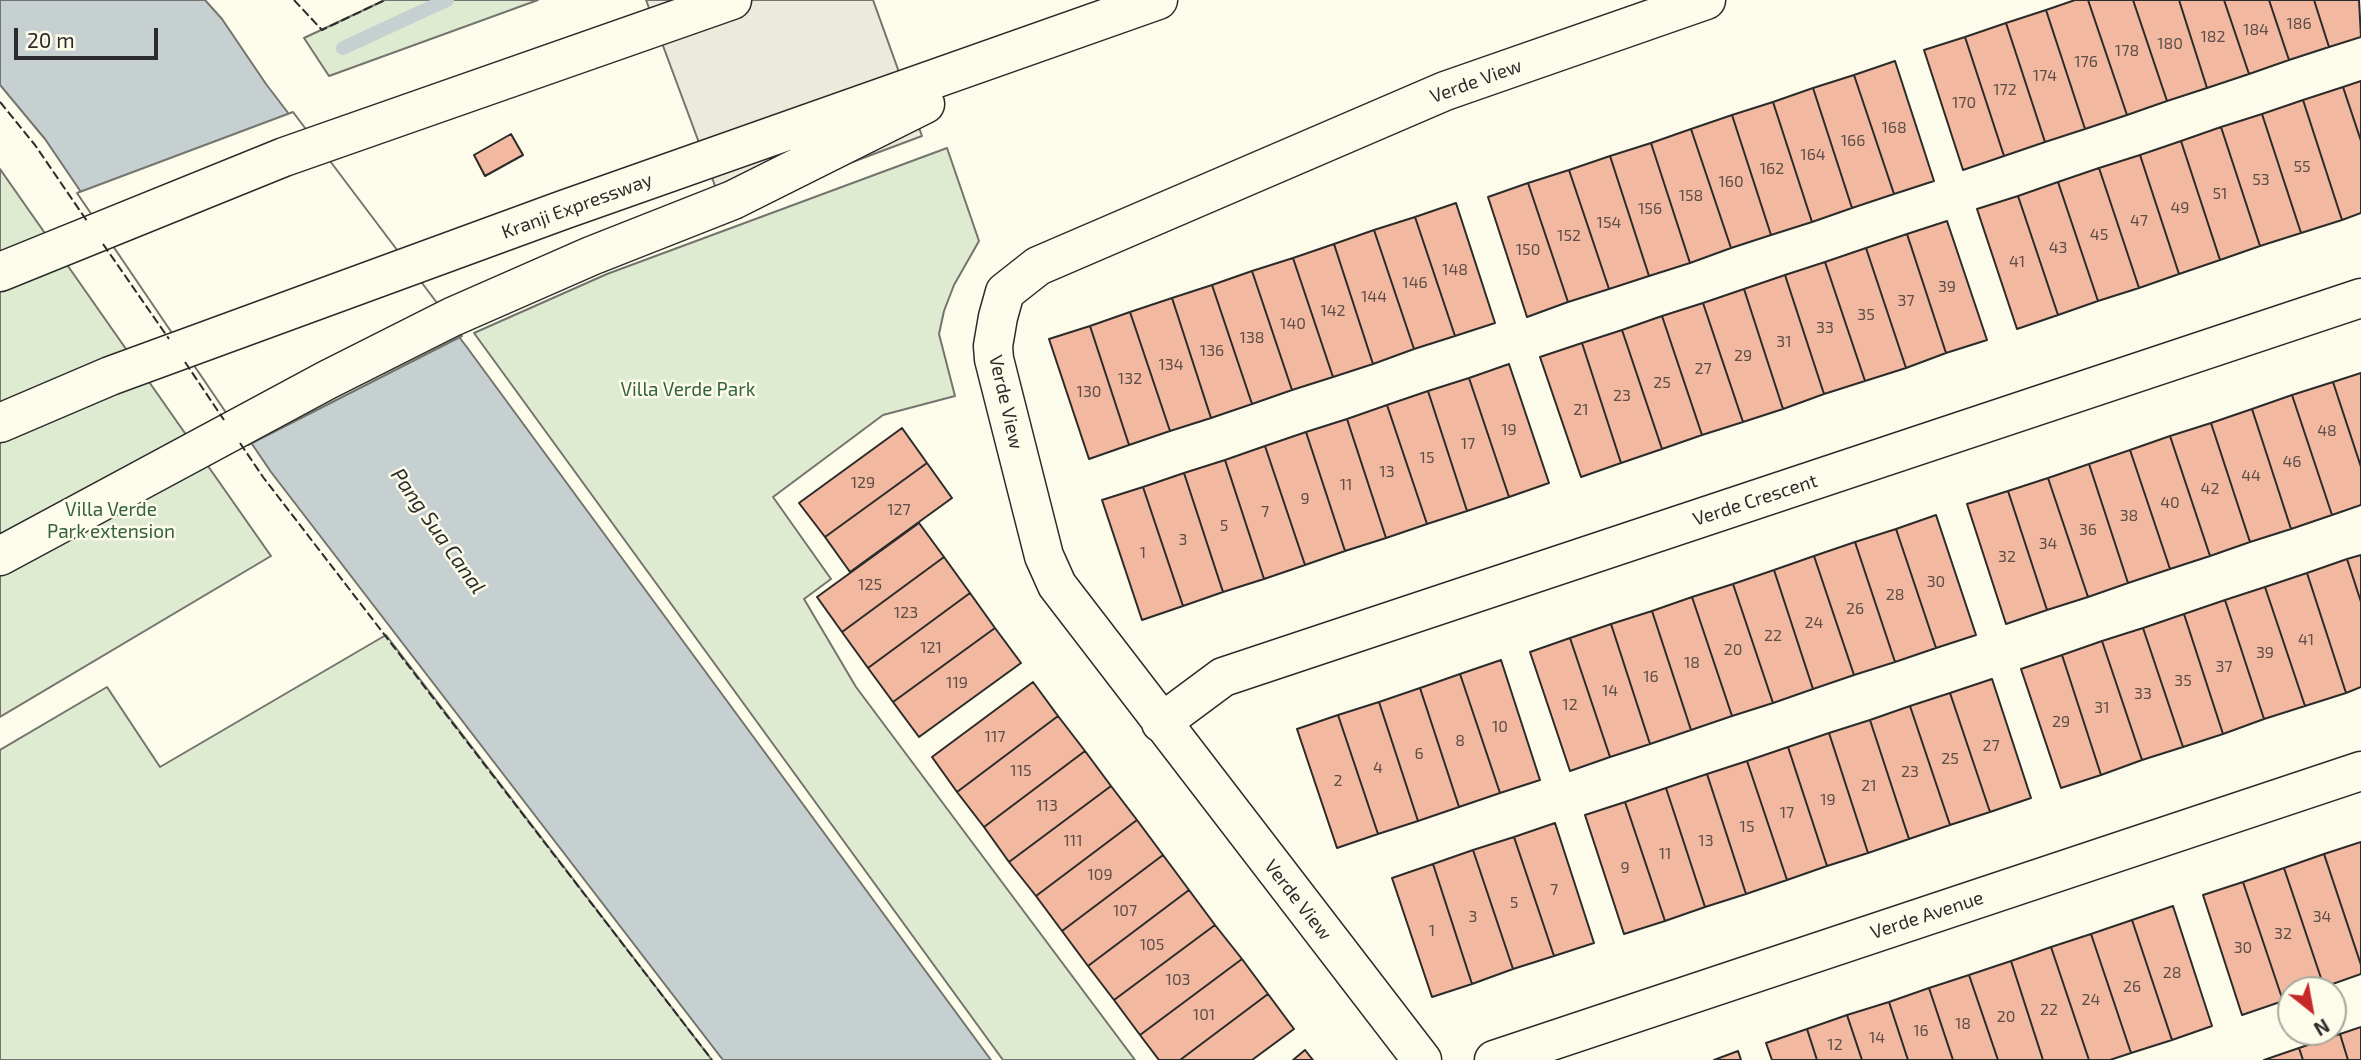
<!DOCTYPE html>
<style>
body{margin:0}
#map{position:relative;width:2361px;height:1060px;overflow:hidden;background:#fdfbea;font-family:"Exo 2",sans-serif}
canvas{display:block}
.north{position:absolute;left:2277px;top:976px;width:70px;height:70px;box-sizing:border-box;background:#fdfbea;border:2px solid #a9a89e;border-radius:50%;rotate:149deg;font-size:19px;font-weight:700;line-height:28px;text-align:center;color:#2b2b2b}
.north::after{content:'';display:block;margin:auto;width:24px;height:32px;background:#c62828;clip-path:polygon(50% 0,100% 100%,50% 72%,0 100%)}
.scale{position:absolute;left:14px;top:28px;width:144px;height:32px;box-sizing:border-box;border:4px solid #2b2b2b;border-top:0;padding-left:9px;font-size:21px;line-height:24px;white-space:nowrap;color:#2b2b2b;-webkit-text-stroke:5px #fdfbea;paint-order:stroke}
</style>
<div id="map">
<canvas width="2361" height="1060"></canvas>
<div class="north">N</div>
<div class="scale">20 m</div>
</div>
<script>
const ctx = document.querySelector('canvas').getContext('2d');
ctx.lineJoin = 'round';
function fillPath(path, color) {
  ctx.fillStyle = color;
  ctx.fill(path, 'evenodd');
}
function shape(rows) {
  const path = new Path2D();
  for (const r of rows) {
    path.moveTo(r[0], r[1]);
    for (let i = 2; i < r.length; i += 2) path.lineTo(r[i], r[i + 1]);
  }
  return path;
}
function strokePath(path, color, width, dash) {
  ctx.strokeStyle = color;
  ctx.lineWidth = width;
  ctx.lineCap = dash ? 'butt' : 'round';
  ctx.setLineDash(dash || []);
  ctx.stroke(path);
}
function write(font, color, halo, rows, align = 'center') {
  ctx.font = font + ' "Exo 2",sans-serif';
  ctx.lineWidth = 5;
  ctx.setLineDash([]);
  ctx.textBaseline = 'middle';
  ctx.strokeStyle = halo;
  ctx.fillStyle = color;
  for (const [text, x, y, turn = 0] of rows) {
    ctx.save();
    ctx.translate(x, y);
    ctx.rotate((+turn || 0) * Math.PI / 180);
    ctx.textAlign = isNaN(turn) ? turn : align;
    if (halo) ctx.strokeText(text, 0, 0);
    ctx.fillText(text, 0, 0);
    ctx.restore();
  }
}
const green = shape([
 [385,0,538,0,329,76,304,38,385,0],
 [947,148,979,241,954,285,944,311,939,334,955,396,883,415,773,497,831,579,804,599,856,687,1135,1060,1003,1060,474,333,607,274,947,148],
 [0,169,271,556,0,717,0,169],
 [386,635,712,1060,0,1060,0,750,107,687,160,767,386,635]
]);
const parking = shape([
 [646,0,873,0,922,136,724,210,646,0]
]);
const water = shape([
 [0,0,205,0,222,19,266,84,466,346,991,1060,723,1060,271,472,45,139,0,85,0,0]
]);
const pier = shape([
 [293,112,462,336,248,445,77,193,293,112]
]);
const stream = shape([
 [343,48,447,0]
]);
const building = shape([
 [2075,0,2088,0,2127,115,2085,129,2046,10,2075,0],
 [2088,0,2133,0,2167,101,2127,115,2088,0],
 [2133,0,2179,0,2207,88,2167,101,2133,0],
 [2179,0,2224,0,2249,74,2207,88,2179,0],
 [2224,0,2269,0,2289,60,2249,74,2224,0],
 [2269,0,2314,0,2329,47,2289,60,2269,0],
 [2314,0,2359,0,2361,37,2329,47,2314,0],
 [2046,10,2085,129,2045,142,2006,23,2046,10],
 [2006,23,2045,142,2004,156,1965,37,2006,23],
 [1965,37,2004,156,1963,170,1924,50,1965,37],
 [1895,61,1934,181,1894,194,1854,75,1895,61],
 [1854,75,1894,194,1852,208,1813,88,1854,75],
 [2361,81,2361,141,2343,87,2361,81],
 [2343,87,2361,141,2361,213,2342,220,2303,100,2343,87],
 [1813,88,1852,208,1812,222,1773,102,1813,88],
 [2303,100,2342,220,2301,233,2262,114,2303,100],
 [1773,102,1812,222,1771,235,1732,115,1773,102],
 [2262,114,2301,233,2260,246,2221,127,2262,114],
 [1732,115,1771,235,1731,248,1691,129,1732,115],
 [2221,127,2260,246,2220,260,2181,141,2221,127],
 [1691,129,1731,248,1690,263,1651,143,1691,129],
 [511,134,523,155,485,176,474,155,511,134],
 [2181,141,2220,260,2179,274,2140,155,2181,141],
 [1651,143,1690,263,1649,276,1610,156,1651,143],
 [2140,155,2179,274,2139,288,2099,168,2140,155],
 [1610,156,1649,276,1609,289,1569,170,1610,156],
 [2099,168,2139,288,2098,301,2058,182,2099,168],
 [1569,170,1609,289,1568,302,1528,183,1569,170],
 [2058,182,2098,301,2058,315,2018,196,2058,182],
 [1528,183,1568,302,1527,317,1488,197,1528,183],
 [2018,196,2058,315,2017,329,1977,209,2018,196],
 [1456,203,1495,323,1455,336,1415,217,1456,203],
 [1415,217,1455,336,1414,349,1374,230,1415,217],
 [1947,221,1987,340,1946,353,1907,234,1947,221],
 [1374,230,1414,349,1373,364,1334,244,1374,230],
 [1907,234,1946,353,1906,368,1866,248,1907,234],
 [1334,244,1373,364,1333,377,1293,258,1334,244],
 [1866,248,1906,368,1865,381,1825,262,1866,248],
 [1293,258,1333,377,1292,390,1252,271,1293,258],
 [1825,262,1865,381,1824,394,1785,275,1825,262],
 [1252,271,1292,390,1252,404,1212,285,1252,271],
 [1785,275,1824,394,1783,409,1744,289,1785,275],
 [1212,285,1252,404,1211,418,1172,298,1212,285],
 [1744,289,1783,409,1743,422,1703,303,1744,289],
 [1172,298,1211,418,1170,431,1130,312,1172,298],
 [1703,303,1743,422,1702,435,1662,316,1703,303],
 [1130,312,1170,431,1129,445,1090,326,1130,312],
 [1662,316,1702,435,1662,449,1622,330,1662,316],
 [1090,326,1129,445,1089,459,1049,339,1090,326],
 [1622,330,1662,449,1621,463,1582,343,1622,330],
 [1582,343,1621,463,1581,477,1540,357,1582,343],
 [1509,364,1549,483,1509,497,1469,378,1509,364],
 [2361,373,2361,467,2333,382,2361,373],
 [1469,378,1509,497,1467,511,1428,391,1469,378],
 [2333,382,2361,467,2361,505,2332,515,2292,395,2333,382],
 [1428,391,1467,511,1427,524,1387,405,1428,391],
 [2292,395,2332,515,2291,529,2252,409,2292,395],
 [1387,405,1427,524,1386,538,1347,419,1387,405],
 [2252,409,2291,529,2250,542,2211,423,2252,409],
 [1347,419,1386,538,1345,551,1306,432,1347,419],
 [2211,423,2250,542,2210,556,2170,436,2211,423],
 [902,428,927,463,825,537,799,503,902,428],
 [1306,432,1345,551,1305,565,1265,446,1306,432],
 [2170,436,2210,556,2170,569,2130,450,2170,436],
 [1265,446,1305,565,1264,579,1225,460,1265,446],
 [2130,450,2170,569,2128,583,2089,464,2130,450],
 [1225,460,1264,579,1223,592,1184,473,1225,460],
 [927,463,952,498,850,572,825,537,927,463],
 [2089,464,2128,583,2088,597,2048,478,2089,464],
 [1184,473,1223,592,1183,606,1143,487,1184,473],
 [2048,478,2088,597,2047,610,2008,491,2048,478],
 [1143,487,1183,606,1142,620,1102,500,1143,487],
 [2008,491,2047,610,2006,624,1967,504,2008,491],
 [1936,515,1976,635,1936,648,1896,529,1936,515],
 [919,523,944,557,842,632,817,597,919,523],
 [1896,529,1936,648,1895,662,1855,542,1896,529],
 [1855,542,1895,662,1854,675,1814,556,1855,542],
 [2361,555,2361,602,2347,559,2361,555],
 [1814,556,1854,675,1813,689,1774,570,1814,556],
 [944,557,970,593,868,668,842,632,944,557],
 [2347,559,2361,602,2361,687,2346,693,2307,573,2347,559],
 [1774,570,1813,689,1773,703,1733,584,1774,570],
 [2307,573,2346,693,2305,706,2265,587,2307,573],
 [1733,584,1773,703,1732,716,1692,597,1733,584],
 [2265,587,2305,706,2264,719,2225,600,2265,587],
 [970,593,995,628,893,702,868,668,970,593],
 [1692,597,1732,716,1691,730,1652,611,1692,597],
 [2225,600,2264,719,2223,734,2184,614,2225,600],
 [1652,611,1691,730,1650,744,1611,624,1652,611],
 [2184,614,2223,734,2183,747,2143,628,2184,614],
 [1611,624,1650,744,1610,757,1570,638,1611,624],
 [995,628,1021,663,919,737,893,702,995,628],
 [2143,628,2183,747,2142,760,2102,641,2143,628],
 [1570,638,1610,757,1570,771,1530,652,1570,638],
 [2102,641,2142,760,2101,775,2062,655,2102,641],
 [2062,655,2101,775,2061,788,2021,669,2062,655],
 [1501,660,1540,780,1500,793,1460,674,1501,660],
 [1460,674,1500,793,1459,807,1420,688,1460,674],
 [1992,679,2031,798,1990,812,1950,693,1992,679],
 [1033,682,1058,716,957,792,932,757,1033,682],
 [1420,688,1459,807,1418,821,1379,702,1420,688],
 [1950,693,1990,812,1950,825,1910,706,1950,693],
 [1379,702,1418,821,1378,834,1338,715,1379,702],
 [1910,706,1950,825,1909,839,1870,720,1910,706],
 [1338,715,1378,834,1337,848,1297,729,1338,715],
 [1058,716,1085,751,984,827,957,792,1058,716],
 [1870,720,1909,839,1868,853,1829,733,1870,720],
 [1829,733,1868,853,1827,866,1788,747,1829,733],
 [1788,747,1827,866,1787,880,1747,761,1788,747],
 [1085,751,1111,786,1009,862,984,827,1085,751],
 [1747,761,1787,880,1746,894,1707,774,1747,761],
 [1707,774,1746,894,1705,907,1666,788,1707,774],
 [1111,786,1137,820,1036,896,1009,862,1111,786],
 [1666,788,1705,907,1665,921,1625,802,1666,788],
 [1625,802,1665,921,1624,934,1585,815,1625,802],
 [1137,820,1163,855,1062,931,1036,896,1137,820],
 [1555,823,1594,943,1554,956,1514,837,1555,823],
 [1514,837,1554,956,1513,969,1473,850,1514,837],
 [2361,842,2361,965,2324,854,2361,842],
 [1473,850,1513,969,1472,984,1433,864,1473,850],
 [2324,854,2361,965,2361,974,2324,987,2284,868,2324,854],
 [1163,855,1189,890,1088,966,1062,931,1163,855],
 [1433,864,1472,984,1432,997,1392,878,1433,864],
 [2284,868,2324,987,2315,990,2291,990,2291,998,2283,1001,2243,882,2284,868],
 [2243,882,2283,1001,2242,1015,2203,895,2243,882],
 [1189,890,1215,925,1114,1000,1088,966,1189,890],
 [2173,906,2212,1026,2172,1040,2132,920,2173,906],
 [2132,920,2172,1040,2131,1053,2091,934,2132,920],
 [1215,925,1242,959,1140,1035,1114,1000,1215,925],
 [2091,934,2131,1053,2110,1060,2089,1060,2051,947,2091,934],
 [2051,947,2089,1060,2043,1060,2011,961,2051,947],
 [1242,959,1268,994,1180,1060,1159,1060,1140,1035,1242,959],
 [2011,961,2043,1060,1998,1060,1969,975,2011,961],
 [1969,975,1998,1060,1953,1060,1929,988,1969,975],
 [1929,988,1953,1060,1908,1060,1889,1002,1929,988],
 [1268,994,1294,1029,1252,1060,1180,1060,1268,994],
 [1889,1002,1908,1060,1862,1060,1847,1015,1889,1002],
 [1847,1015,1862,1060,1817,1060,1807,1029,1847,1015],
 [2361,1027,2361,1060,2348,1060,2340,1034,2361,1027],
 [1807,1029,1817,1060,1772,1060,1766,1043,1807,1029],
 [2340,1034,2348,1060,2303,1060,2299,1048,2340,1034],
 [2299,1048,2303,1060,2264,1060,2299,1048],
 [1305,1050,1313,1060,1293,1060,1305,1050],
 [1738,1051,1741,1060,1714,1060,1738,1051]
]);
const minor = shape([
 [1161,723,1223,677,2361,298],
 [1422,1060,1057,585,1044,556,994,359,993,346,998,317,1005,292,1038,266,1445,91,1706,0],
 [1494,1060,2361,771]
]);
const highway = shape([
 [0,272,284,157,732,0],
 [0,423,110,376,563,210,1158,0],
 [0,556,327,380,452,317,591,256,733,200,925,104]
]);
const fence = shape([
 [294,0,322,30,385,0],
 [0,102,35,145,87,221],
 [103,244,169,339],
 [185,362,224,420],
 [240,443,263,477,712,1060]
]);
const numberNames = [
 ["186",2299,24],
 ["184",2256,30],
 ["182",2213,37],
 ["180",2170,44],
 ["178",2127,51],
 ["176",2086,62],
 ["174",2045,76],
 ["172",2005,90],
 ["170",1964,103],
 ["168",1894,128],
 ["166",1853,141],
 ["164",1813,155],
 ["55",2302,167],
 ["162",1772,169],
 ["53",2261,180],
 ["160",1731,182],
 ["51",2220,194],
 ["158",1691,196],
 ["49",2180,208],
 ["156",1650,209],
 ["47",2139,221],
 ["154",1609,223],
 ["45",2099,235],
 ["152",1569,236],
 ["43",2058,248],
 ["150",1528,250],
 ["41",2017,262],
 ["148",1455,270],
 ["146",1415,283],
 ["39",1947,287],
 ["144",1374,297],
 ["37",1906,301],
 ["142",1333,311],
 ["35",1866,315],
 ["140",1293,324],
 ["33",1825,328],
 ["138",1252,338],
 ["31",1784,342],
 ["136",1212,351],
 ["29",1743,356],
 ["134",1171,365],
 ["27",1703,369],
 ["132",1130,379],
 ["25",1662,383],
 ["130",1089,392],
 ["23",1622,396],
 ["21",1581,410],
 ["19",1509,430],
 ["48",2327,431],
 ["17",1468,444],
 ["15",1427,458],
 ["46",2292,462],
 ["13",1387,472],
 ["44",2251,476],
 ["129",863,483],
 ["11",1346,485],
 ["42",2210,489],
 ["9",1305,499],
 ["40",2170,503],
 ["127",899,510],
 ["7",1265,512],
 ["38",2129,516],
 ["5",1224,526],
 ["36",2088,530],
 ["3",1183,540],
 ["34",2048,544],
 ["1",1143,553],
 ["32",2007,557],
 ["30",1936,582],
 ["125",870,585],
 ["28",1895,595],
 ["26",1855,609],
 ["123",906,613],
 ["24",1814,623],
 ["22",1773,636],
 ["41",2306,640],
 ["121",931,648],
 ["20",1733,650],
 ["39",2265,653],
 ["18",1692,663],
 ["37",2224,667],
 ["16",1651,677],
 ["35",2183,681],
 ["119",957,683],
 ["14",1610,691],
 ["33",2143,694],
 ["12",1570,705],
 ["31",2102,708],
 ["29",2061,722],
 ["10",1500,727],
 ["117",995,737],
 ["8",1460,741],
 ["27",1991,746],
 ["6",1419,754],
 ["25",1950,759],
 ["4",1378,768],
 ["115",1021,771],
 ["23",1910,772],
 ["2",1338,781],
 ["21",1869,786],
 ["19",1828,800],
 ["113",1047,806],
 ["17",1787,813],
 ["15",1747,827],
 ["111",1073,841],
 ["13",1706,841],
 ["11",1665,854],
 ["9",1625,868],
 ["109",1100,875],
 ["7",1554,890],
 ["5",1514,903],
 ["107",1125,911],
 ["3",1473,917],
 ["34",2322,917],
 ["1",1432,931],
 ["32",2283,934],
 ["105",1152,945],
 ["30",2243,948],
 ["28",2172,973],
 ["103",1178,980],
 ["26",2132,987],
 ["24",2091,1000],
 ["22",2049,1010],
 ["101",1204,1015],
 ["20",2006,1017],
 ["18",1963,1024],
 ["16",1921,1031],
 ["14",1877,1038],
 ["12",1835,1045]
];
const streetNames = [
 ["Verde View",1476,81,-20],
 ["Kranji Expressway",577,206,-20],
 ["Verde View",1006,402,77],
 ["Verde Crescent",1755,500,-18],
 ["Verde View",1298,900,52],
 ["Verde Avenue",1927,915,-18]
];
const parkNames = [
 ["Villa Verde Park",688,390],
 ["Villa Verde",111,510],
 ["Park extension",111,532]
];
const waterNames = [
 ["Pang Sua Canal",438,531,55]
];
fillPath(green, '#deebd1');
strokePath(green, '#74746e', 2);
fillPath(parking, '#eceadb');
strokePath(parking, '#74746e', 2);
fillPath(water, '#c7d0d0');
strokePath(water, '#74746e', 2);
fillPath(pier, '#fdfbea');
strokePath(pier, '#74746e', 2);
strokePath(stream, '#c7d0d0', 14);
fillPath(building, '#f2b8a0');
strokePath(building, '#2b2b2b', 2);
strokePath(minor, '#2b2b2b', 41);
strokePath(highway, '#2b2b2b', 41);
strokePath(minor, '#fdfbea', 38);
strokePath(highway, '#fdfbea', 38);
strokePath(fence, '#2b2b2b', 2, [9, 3.5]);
write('16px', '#5d4e48', null, numberNames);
write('19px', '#2b2b2b', '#fdfbea', streetNames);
write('19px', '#34623c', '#fdfbea', parkNames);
write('italic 21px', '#2b2b2b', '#fdfbea', waterNames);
</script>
